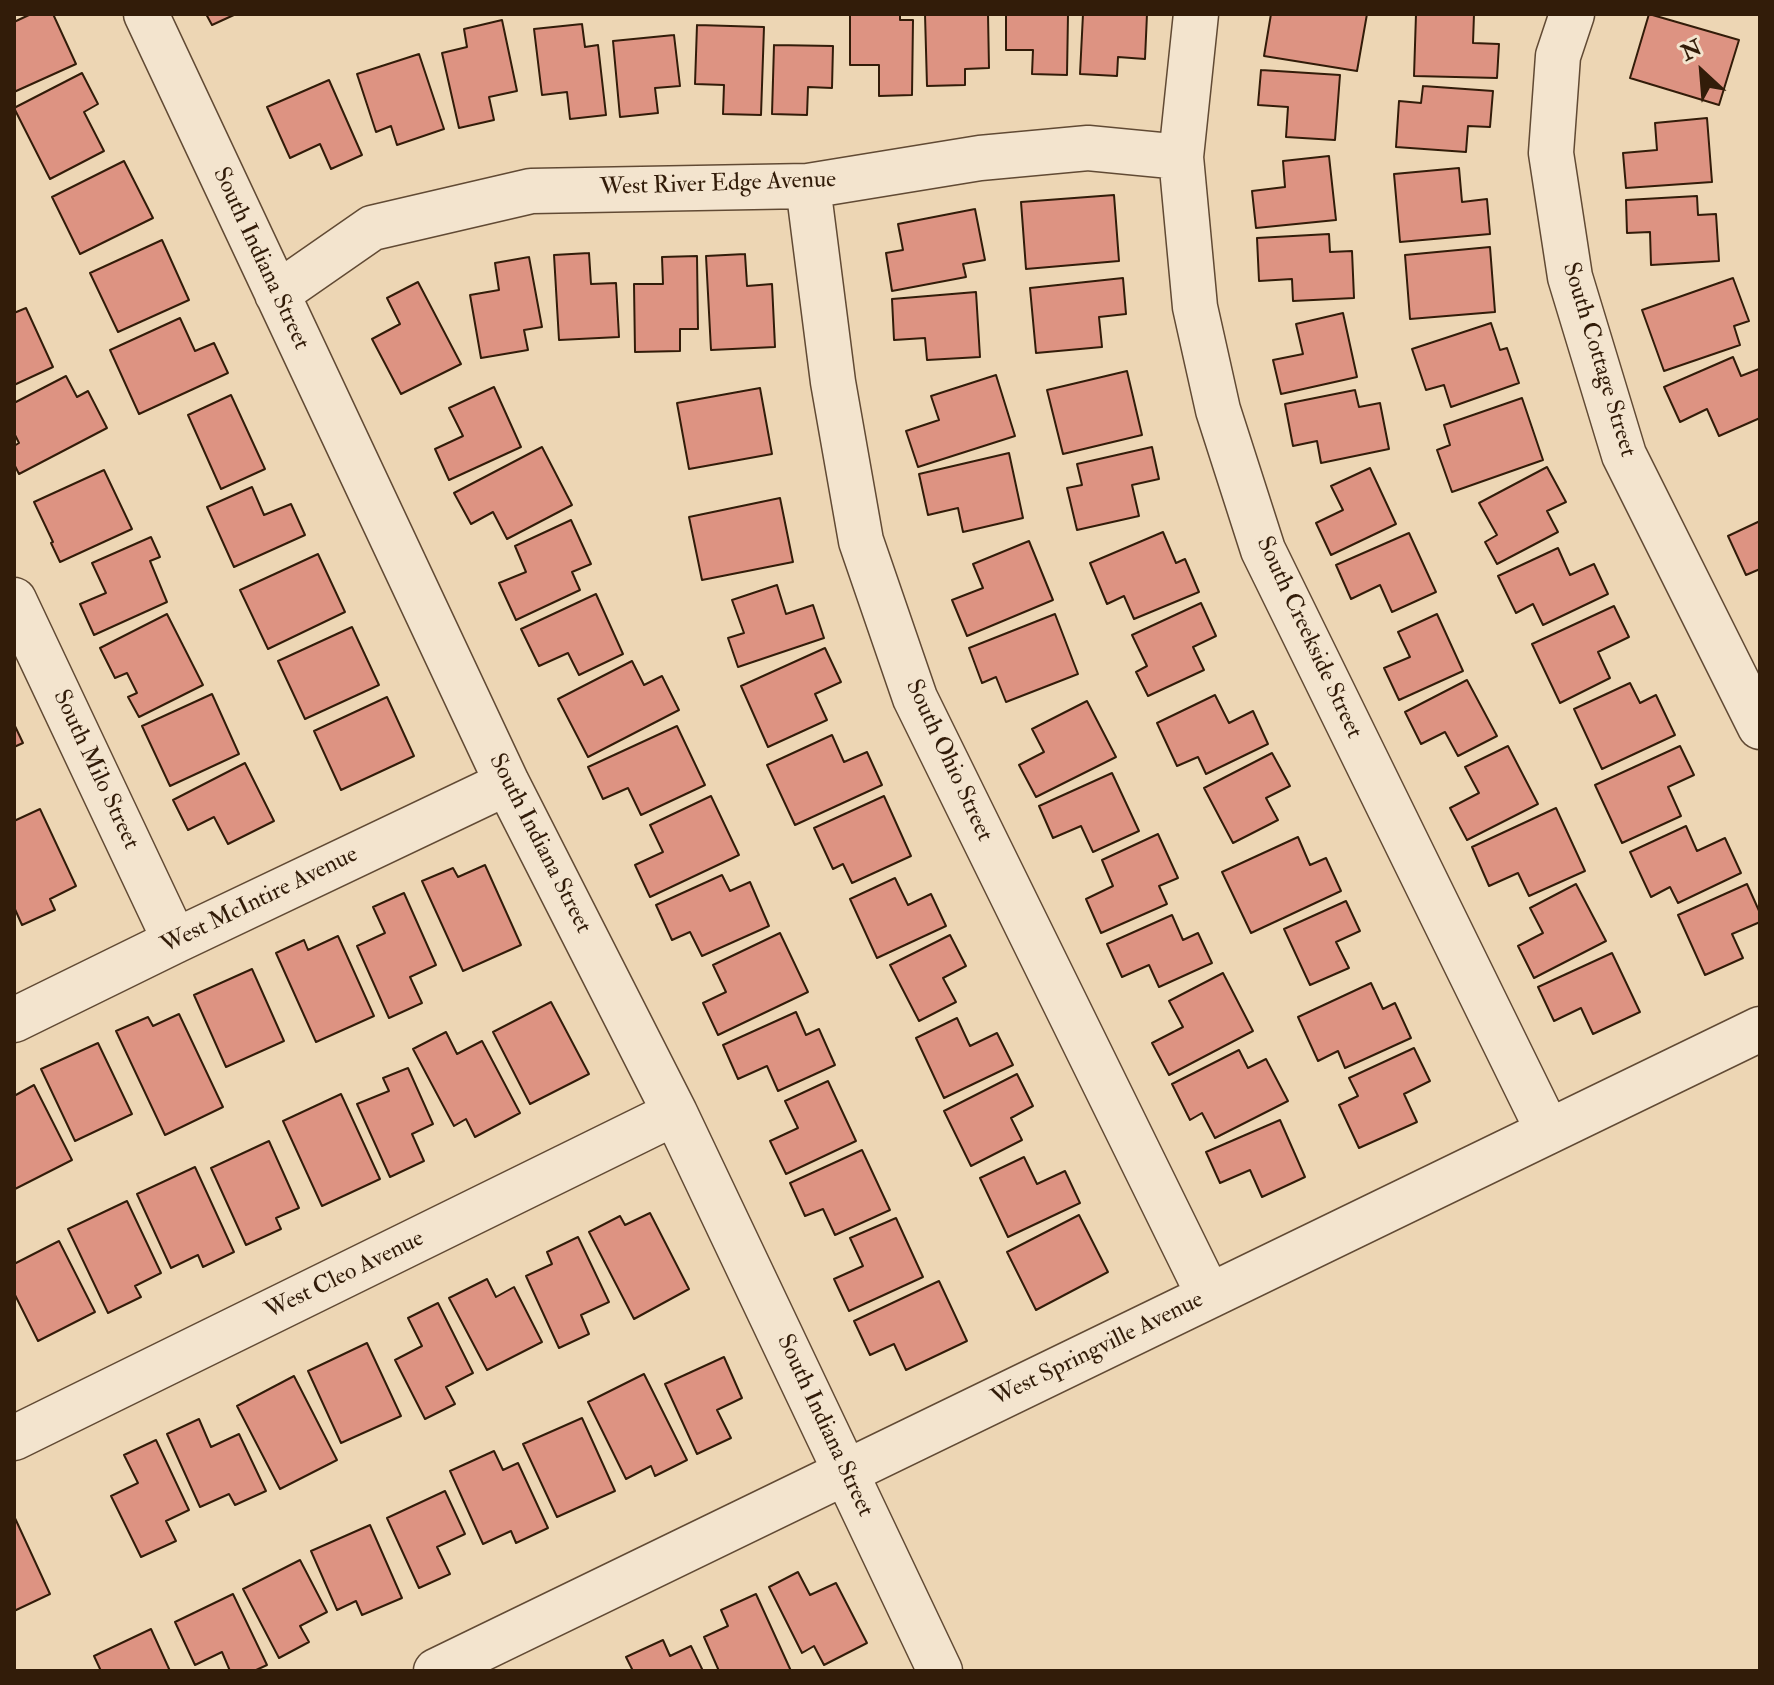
<!DOCTYPE html>
<style>
body{margin:0}
#map{position:relative;width:1774px;height:1685px;overflow:hidden;background:#edd6b4;font-family:"IM FELL Double Pica",serif}
canvas{display:block}
.frame{position:absolute;inset:0;border:16px solid #321c09;pointer-events:none}
.north{position:absolute;left:1662px;top:32px;width:80px;height:80px;-webkit-text-stroke:6px #f3e4ce;paint-order:stroke;rotate:334deg;font-size:22px;font-weight:700;line-height:32px;text-align:center;color:#321c09}
.north::after{content:'';display:block;margin:auto;width:28px;height:36px;background:#321c09;clip-path:polygon(50% 0,100% 100%,50% 72%,0 100%)}
</style>
<div id="map">
<canvas width="1774" height="1685"></canvas>
<div class="frame"></div>
<div class="north">N</div>
</div>
<script>
const ctx = document.querySelector('canvas').getContext('2d');
ctx.lineJoin = 'round';
function fillPath(path, color) {
  ctx.fillStyle = color;
  ctx.fill(path, 'evenodd');
}
function shape(rows) {
  const path = new Path2D();
  for (const r of rows) {
    path.moveTo(r[0], r[1]);
    for (let i = 2; i < r.length; i += 2) path.lineTo(r[i], r[i + 1]);
  }
  return path;
}
function strokePath(path, color, width, dash) {
  ctx.strokeStyle = color;
  ctx.lineWidth = width;
  ctx.lineCap = dash ? 'butt' : 'round';
  ctx.setLineDash(dash || []);
  ctx.stroke(path);
}
function write(font, color, halo, rows, align = 'center') {
  ctx.font = font + ' "IM FELL Double Pica",serif';
  ctx.lineWidth = 8;
  ctx.setLineDash([]);
  ctx.textBaseline = 'middle';
  ctx.strokeStyle = halo;
  ctx.fillStyle = color;
  for (const [text, x, y, turn = 0] of rows) {
    ctx.save();
    ctx.translate(x, y);
    ctx.rotate((+turn || 0) * Math.PI / 180);
    ctx.textAlign = isNaN(turn) ? turn : align;
    if (halo) ctx.strokeText(text, 0, 0);
    ctx.fillText(text, 0, 0);
    ctx.restore();
  }
}
const building = shape([
 [31,14,53,14,76,64,14,92,14,22,31,14],
 [206,14,236,14,212,25,206,14],
 [850,14,900,14,900,20,913,20,912,95,879,96,879,65,850,65,850,14],
 [925,14,988,14,989,68,965,69,965,85,927,86,925,14],
 [1006,14,1068,14,1067,75,1032,74,1033,50,1006,50,1006,14],
 [1083,14,1147,14,1145,59,1118,57,1117,76,1080,74,1083,14],
 [1271,14,1367,14,1357,71,1264,56,1271,14],
 [1416,14,1474,14,1473,43,1499,44,1497,78,1414,76,1416,14],
 [1649,14,1739,40,1719,105,1630,78,1649,14],
 [502,20,517,91,489,97,494,120,459,128,442,53,467,47,464,29,502,20],
 [582,24,585,47,598,45,606,115,570,119,567,92,542,95,534,29,582,24],
 [697,25,764,27,761,115,723,114,724,85,695,84,697,25],
 [674,35,680,86,655,88,658,113,620,117,613,41,674,35],
 [774,45,833,46,832,88,808,87,807,115,772,114,774,45],
 [419,54,444,129,397,145,391,126,376,132,357,74,419,54],
 [1261,70,1340,75,1335,140,1286,137,1288,107,1258,105,1261,70],
 [82,73,98,104,84,112,104,151,50,179,14,108,82,73],
 [329,80,362,155,331,169,320,144,290,158,267,107,329,80],
 [1423,86,1493,91,1490,127,1468,126,1466,152,1396,147,1399,101,1421,103,1423,86],
 [1707,118,1712,182,1626,188,1623,153,1657,150,1655,123,1707,118],
 [1329,156,1336,220,1256,228,1252,191,1285,187,1283,161,1329,156],
 [124,161,153,218,80,254,52,197,124,161],
 [1459,168,1462,202,1487,199,1490,234,1400,242,1394,174,1459,168],
 [1114,195,1119,261,1026,269,1021,202,1114,195],
 [1697,196,1698,215,1716,214,1719,261,1651,265,1650,232,1627,233,1626,200,1697,196],
 [975,209,985,260,963,264,966,277,892,291,886,253,903,250,898,224,975,209],
 [1329,234,1330,252,1352,251,1354,298,1293,301,1292,279,1259,281,1257,238,1329,234],
 [162,240,189,300,118,332,90,273,162,240],
 [1490,247,1495,312,1410,319,1405,255,1490,247],
 [589,253,591,284,616,283,619,337,559,340,554,255,589,253],
 [745,254,747,286,772,284,775,347,711,350,706,256,745,254],
 [697,256,698,329,680,329,680,351,635,352,634,284,663,284,662,257,697,256],
 [529,257,542,327,524,330,528,350,481,358,470,295,499,290,495,263,529,257],
 [1123,278,1126,314,1099,317,1102,347,1036,353,1030,288,1123,278],
 [1733,278,1749,321,1734,326,1740,345,1664,371,1642,310,1733,278],
 [418,282,461,364,401,394,372,339,400,324,387,298,418,282],
 [976,292,980,357,927,360,925,338,894,340,892,299,976,292],
 [26,308,53,367,14,385,14,313,26,308],
 [1343,313,1357,377,1281,394,1273,360,1303,354,1296,324,1343,313],
 [180,318,195,351,214,343,228,373,139,414,110,350,180,318],
 [1491,323,1500,350,1507,348,1519,383,1451,407,1444,385,1426,390,1412,349,1491,323],
 [1733,357,1741,376,1759,369,1760,418,1719,436,1707,409,1680,422,1664,387,1733,357],
 [1127,371,1142,435,1063,454,1047,390,1127,371],
 [996,375,1015,436,918,467,906,431,939,420,931,396,996,375],
 [66,376,77,397,88,391,107,428,19,474,14,464,14,446,19,443,14,433,14,403,66,376],
 [494,387,521,447,449,480,435,449,463,436,449,408,494,387],
 [760,388,772,454,689,469,677,403,760,388],
 [1355,390,1359,407,1380,403,1389,449,1321,463,1317,441,1293,446,1285,404,1355,390],
 [231,395,265,469,221,489,188,415,231,395],
 [1522,398,1543,460,1452,492,1437,450,1450,445,1444,425,1522,398],
 [542,447,572,505,507,539,493,512,471,524,454,493,542,447],
 [1152,447,1159,479,1132,485,1139,516,1077,530,1067,488,1082,485,1077,464,1152,447],
 [1009,453,1023,518,963,532,958,508,928,515,919,474,1009,453],
 [1547,467,1566,502,1547,511,1558,532,1497,564,1485,542,1497,535,1479,503,1547,467],
 [1370,468,1396,524,1331,555,1316,523,1343,510,1331,486,1370,468],
 [104,470,132,529,60,562,51,543,53,542,34,502,104,470],
 [252,487,264,515,291,504,305,535,234,567,207,507,252,487],
 [780,498,793,562,702,580,689,517,780,498],
 [571,520,591,564,572,572,580,590,516,620,499,583,526,572,515,546,571,520],
 [1760,521,1760,569,1746,575,1728,536,1760,521],
 [1163,532,1176,563,1185,559,1199,592,1134,619,1124,596,1107,604,1090,563,1163,532],
 [1409,533,1436,592,1392,612,1380,585,1351,599,1336,565,1409,533],
 [151,537,160,557,150,561,167,602,94,635,80,604,106,593,92,563,151,537],
 [1029,541,1053,600,967,636,952,600,983,588,973,564,1029,541],
 [1558,548,1570,575,1594,564,1608,594,1543,625,1533,604,1516,613,1498,576,1558,548],
 [318,554,345,612,268,649,240,590,318,554],
 [777,585,786,614,813,605,824,638,738,667,728,638,744,633,732,600,777,585],
 [596,594,623,654,579,675,568,653,539,666,521,629,596,594],
 [1201,603,1216,636,1193,647,1204,670,1148,696,1136,672,1147,666,1132,635,1201,603],
 [1614,606,1629,637,1598,652,1610,678,1560,703,1532,644,1614,606],
 [167,614,203,685,139,717,128,697,137,693,127,673,115,678,100,648,167,614],
 [1055,614,1078,674,1006,702,996,677,982,683,969,648,1055,614],
 [1437,614,1463,671,1399,700,1384,668,1410,657,1398,632,1437,614],
 [352,627,379,685,305,719,278,661,352,627],
 [825,648,841,682,815,694,827,720,768,747,741,686,825,648],
 [632,661,644,685,662,676,679,710,588,757,558,699,632,661],
 [1467,680,1497,736,1458,756,1445,732,1421,744,1405,712,1467,680],
 [1630,683,1640,703,1656,695,1675,735,1602,769,1574,709,1630,683],
 [212,694,239,754,170,786,142,726,212,694],
 [1215,695,1229,723,1253,711,1268,744,1206,774,1198,757,1177,766,1157,723,1215,695],
 [387,697,414,756,341,790,314,731,387,697],
 [1087,701,1116,757,1036,797,1019,765,1044,752,1032,729,1087,701],
 [14,724,23,743,14,747,14,724],
 [677,726,705,785,641,815,628,788,603,799,588,767,677,726],
 [832,735,844,762,867,752,882,785,795,825,767,765,832,735],
 [1508,746,1538,804,1467,840,1450,808,1479,793,1465,767,1508,746],
 [1680,746,1694,775,1668,787,1681,816,1622,843,1595,785,1680,746],
 [1272,753,1290,786,1266,798,1278,820,1233,843,1204,788,1272,753],
 [245,763,274,821,228,844,214,817,188,830,173,800,245,763],
 [1112,773,1139,831,1093,852,1081,826,1053,838,1039,806,1112,773],
 [711,796,739,855,650,897,635,865,663,852,650,825,711,796],
 [884,796,911,856,852,883,843,864,833,869,814,828,884,796],
 [1556,808,1585,871,1529,896,1518,873,1489,886,1472,847,1556,808],
 [40,809,76,886,50,899,55,910,22,925,14,907,14,821,40,809],
 [1686,826,1697,851,1725,838,1741,873,1678,903,1670,887,1651,897,1630,852,1686,826],
 [1158,834,1178,878,1159,886,1167,904,1101,933,1086,899,1113,886,1102,860,1158,834],
 [1298,837,1310,865,1326,858,1341,891,1251,933,1222,872,1298,837],
 [485,865,521,945,463,971,422,881,453,868,458,877,485,865],
 [722,875,730,891,750,882,769,926,702,956,690,932,672,940,656,905,722,875],
 [895,878,908,905,931,894,946,926,877,958,850,899,895,878],
 [1576,884,1606,941,1534,978,1518,946,1543,933,1530,908,1576,884],
 [1747,884,1760,913,1760,922,1732,934,1743,958,1705,975,1678,915,1747,884],
 [404,893,436,965,410,977,422,1003,389,1018,357,946,385,933,373,907,404,893],
 [1346,901,1360,931,1336,942,1349,968,1310,985,1284,929,1346,901],
 [1172,915,1183,940,1198,933,1212,963,1159,987,1149,965,1122,977,1107,944,1172,915],
 [780,933,808,992,718,1035,703,1003,726,992,713,965,780,933],
 [950,935,966,966,943,978,956,1002,919,1021,890,965,950,935],
 [338,936,374,1016,316,1042,276,953,304,940,308,950,338,936],
 [1612,953,1640,1012,1593,1034,1581,1008,1554,1021,1538,987,1612,953],
 [252,969,284,1041,226,1067,194,995,252,969],
 [1223,973,1253,1031,1169,1075,1152,1043,1183,1027,1169,1001,1223,973],
 [1371,983,1383,1009,1395,1003,1411,1038,1345,1068,1338,1051,1318,1061,1298,1017,1371,983],
 [551,1002,589,1074,530,1104,493,1032,551,1002],
 [796,1012,806,1035,819,1029,835,1065,778,1091,767,1066,738,1079,723,1045,796,1012],
 [179,1014,223,1107,165,1135,116,1031,148,1017,153,1026,179,1014],
 [957,1018,970,1046,997,1033,1013,1065,944,1098,916,1038,957,1018],
 [446,1032,457,1054,482,1041,520,1113,475,1137,466,1119,454,1126,413,1049,446,1032],
 [98,1043,132,1114,75,1141,41,1069,98,1043],
 [1414,1048,1430,1081,1404,1094,1417,1122,1359,1148,1339,1105,1358,1096,1349,1078,1414,1048],
 [1239,1050,1248,1068,1266,1059,1288,1101,1215,1138,1202,1113,1190,1120,1172,1084,1239,1050],
 [408,1068,433,1124,412,1134,424,1161,390,1177,357,1104,389,1091,383,1078,408,1068],
 [1017,1074,1033,1106,1011,1118,1022,1140,971,1166,944,1111,1017,1074],
 [828,1081,856,1141,786,1174,770,1141,798,1128,785,1101,828,1081],
 [34,1085,72,1160,15,1189,14,1096,34,1085],
 [341,1094,380,1179,322,1206,283,1121,341,1094],
 [1280,1120,1305,1177,1262,1197,1250,1170,1220,1183,1206,1152,1280,1120],
 [269,1141,299,1208,276,1218,281,1229,246,1245,211,1168,269,1141],
 [862,1150,890,1210,835,1235,823,1209,805,1216,790,1183,862,1150],
 [1024,1157,1037,1184,1065,1171,1080,1203,1008,1237,980,1178,1024,1157],
 [195,1167,234,1252,203,1267,198,1255,171,1268,137,1194,195,1167],
 [127,1201,161,1273,135,1286,141,1297,108,1313,68,1229,127,1201],
 [650,1213,689,1289,634,1319,589,1232,620,1216,625,1225,650,1213],
 [1079,1215,1108,1272,1036,1310,1007,1252,1079,1215],
 [896,1218,923,1277,849,1311,834,1279,863,1266,850,1238,896,1218],
 [578,1237,609,1302,581,1315,589,1334,559,1348,526,1276,552,1264,547,1252,578,1237],
 [59,1241,95,1312,38,1341,14,1293,14,1264,59,1241],
 [487,1279,496,1297,514,1287,542,1342,487,1370,449,1298,487,1279],
 [939,1281,967,1341,906,1370,894,1344,870,1355,854,1321,939,1281],
 [438,1303,473,1373,446,1387,455,1404,425,1419,395,1360,422,1346,408,1318,438,1303],
 [367,1343,401,1416,341,1443,308,1371,367,1343],
 [724,1357,742,1398,717,1410,731,1438,697,1454,665,1384,724,1357],
 [644,1374,687,1460,655,1476,651,1466,626,1479,588,1402,644,1374],
 [294,1376,337,1460,280,1489,237,1406,294,1376],
 [582,1418,615,1491,557,1517,523,1444,582,1418],
 [199,1419,211,1447,239,1434,266,1491,235,1505,229,1494,200,1507,167,1434,199,1419],
 [156,1440,189,1510,166,1521,176,1541,141,1557,111,1496,138,1483,124,1455,156,1440],
 [494,1451,503,1470,518,1463,548,1528,516,1543,511,1531,483,1544,450,1471,494,1451],
 [445,1491,465,1534,437,1547,450,1574,419,1588,387,1518,445,1491],
 [14,1516,50,1594,14,1611,14,1516],
 [370,1525,402,1598,362,1615,356,1601,337,1610,311,1551,370,1525],
 [300,1560,327,1612,300,1626,309,1642,279,1658,243,1589,300,1560],
 [798,1572,810,1595,836,1583,867,1643,824,1665,814,1646,802,1653,769,1587,798,1572],
 [233,1594,267,1665,254,1671,230,1671,222,1652,195,1665,175,1622,233,1594],
 [756,1594,791,1671,719,1671,704,1637,728,1626,721,1610,756,1594],
 [151,1629,170,1671,101,1671,94,1656,151,1629],
 [663,1640,670,1656,691,1646,703,1671,633,1671,626,1657,663,1640]
]);
const minor = shape([
 [146,14,507,783,675,1113,940,1671],
 [1196,14,1181,157,1195,307,1218,410,1263,550,1548,1131],
 [1572,14,1558,56,1551,153,1570,277,1624,455,1760,727],
 [808,186,833,382,861,541,915,698,1209,1296],
 [277,294,372,228,531,191,808,186,980,158,1088,148,1181,157],
 [14,600,175,941],
 [14,1020,175,941,507,783],
 [14,1438,675,1113],
 [436,1671,1760,1029]
]);
const streetNames = [
 ["West River Edge Avenue",718,185,-2],
 ["South Indiana Street",260,259,65],
 ["South Cottage Street",1598,360,73],
 ["South Creekside Street",1308,638,65],
 ["South Ohio Street",948,761,65],
 ["South Milo Street",95,770,65],
 ["South Indiana Street",539,844,63],
 ["West McIntire Avenue",260,901,-26],
 ["West Cleo Avenue",345,1276,-26],
 ["West Springville Avenue",1098,1350,-26],
 ["South Indiana Street",824,1426,65]
];
fillPath(building, '#dd9382');
strokePath(building, '#321c09', 2);
strokePath(minor, '#614a34', 47);
strokePath(minor, '#f3e4ce', 44);
write('24px', '#321c09', '#f3e4ce', streetNames);
</script>
